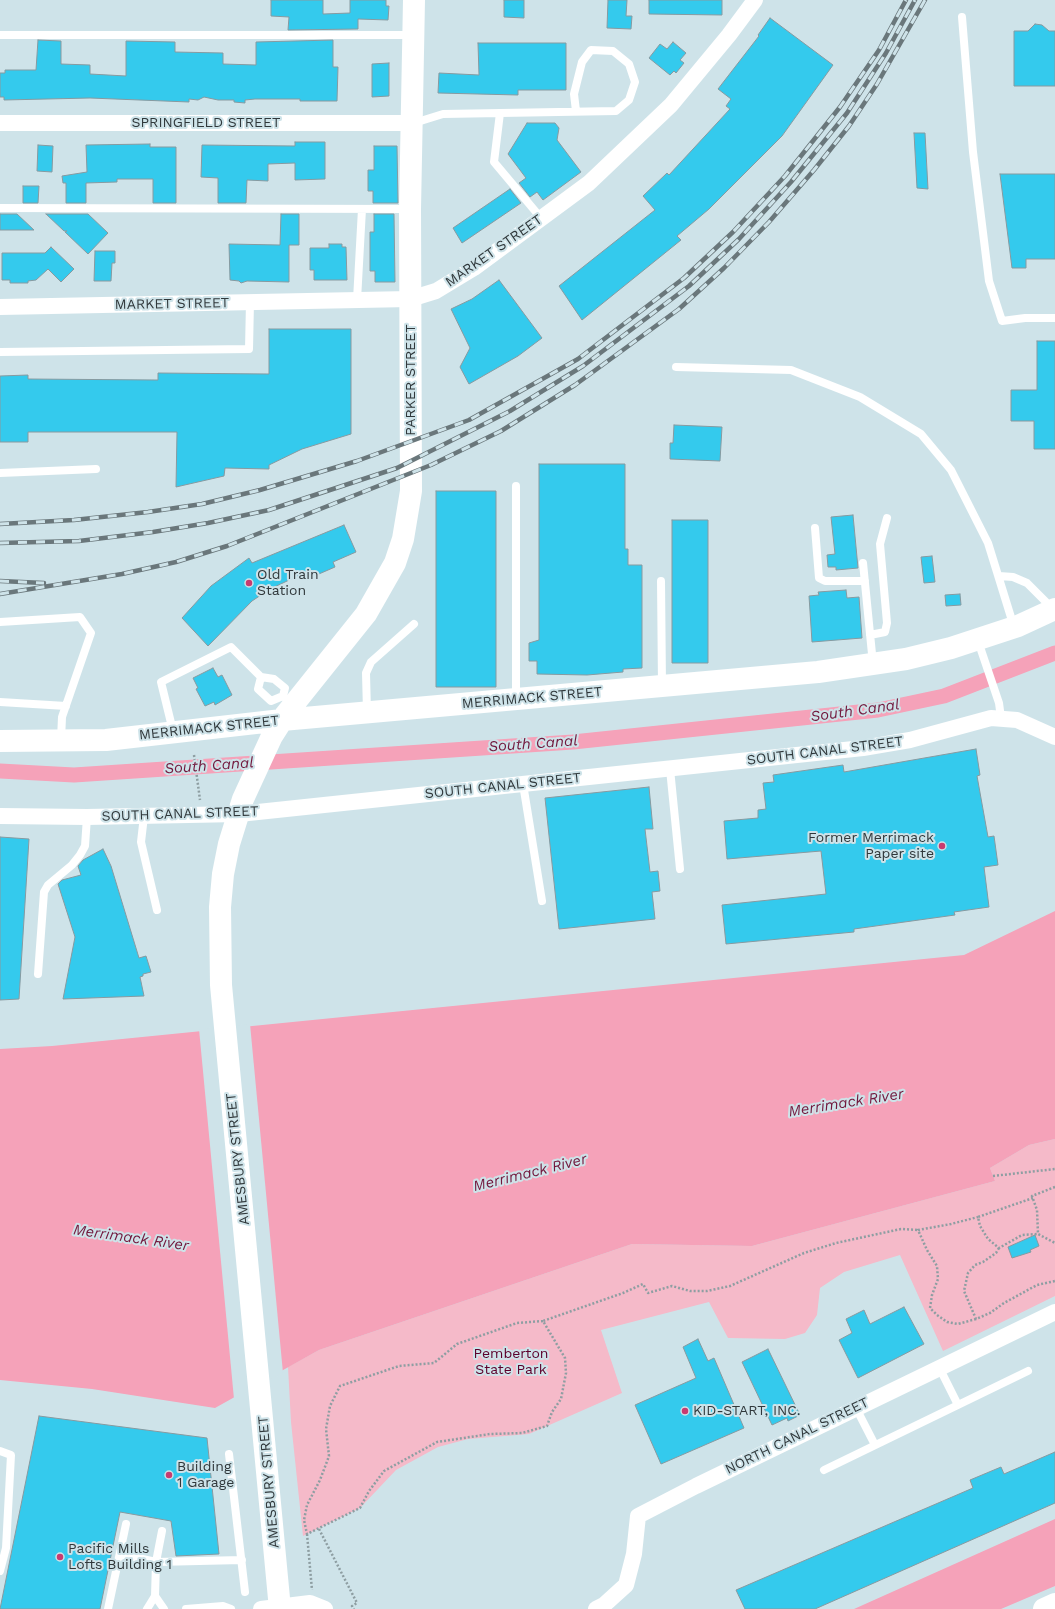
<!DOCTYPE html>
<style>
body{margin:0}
canvas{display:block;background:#cee3e9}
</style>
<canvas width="1055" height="1609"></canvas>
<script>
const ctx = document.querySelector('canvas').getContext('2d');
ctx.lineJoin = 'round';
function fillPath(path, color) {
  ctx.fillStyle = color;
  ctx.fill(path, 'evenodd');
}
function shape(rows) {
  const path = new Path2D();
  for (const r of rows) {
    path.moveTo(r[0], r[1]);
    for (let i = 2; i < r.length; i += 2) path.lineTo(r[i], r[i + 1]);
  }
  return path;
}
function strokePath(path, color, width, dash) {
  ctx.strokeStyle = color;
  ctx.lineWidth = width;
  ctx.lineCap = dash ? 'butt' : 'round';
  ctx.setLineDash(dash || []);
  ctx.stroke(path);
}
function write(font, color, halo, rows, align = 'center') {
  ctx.font = font + ' "Work Sans",sans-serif';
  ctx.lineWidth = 4;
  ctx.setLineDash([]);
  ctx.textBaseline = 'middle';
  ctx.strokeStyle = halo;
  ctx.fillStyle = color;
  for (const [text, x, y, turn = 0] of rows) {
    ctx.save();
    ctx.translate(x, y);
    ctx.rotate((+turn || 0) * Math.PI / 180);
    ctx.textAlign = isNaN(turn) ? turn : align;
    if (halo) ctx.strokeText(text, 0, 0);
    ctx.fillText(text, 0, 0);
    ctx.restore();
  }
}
const green = shape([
 [1055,1139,1055,1296,943,1351,900,1255,844,1272,820,1288,817,1315,805,1333,785,1339,728,1338,709,1302,601,1330,622,1393,529,1434,468,1439,438,1447,396,1470,360,1508,303,1536,291,1422,288,1367,319,1350,632,1244,752,1246,995,1181,990,1168,1029,1145]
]);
const water = shape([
 [1055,911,1055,1139,1029,1145,990,1168,995,1181,752,1246,632,1244,319,1350,215,1408,92,1389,0,1380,0,1049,52,1046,964,955],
 [1055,1519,1055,1586,1001,1609,854,1609]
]);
const pier = shape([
 [250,1024,283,1373,234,1399,199,1029]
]);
const canal = shape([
 [0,771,74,775,573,742,878,710,944,696,1055,653]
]);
const building = shape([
 [271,0,323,0,323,14,350,13,350,0,386,0,386,6,389,6,388,20,358,19,358,29,288,30,289,17,271,16,271,0],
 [504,0,524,0,524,18,504,17,504,0],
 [608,0,627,0,626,16,632,16,631,29,607,28,608,0],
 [649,0,722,0,722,15,649,14,649,0],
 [770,18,833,65,782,136,709,209,677,236,681,240,582,320,559,286,655,210,643,196,667,173,669,175,730,109,726,106,731,99,718,89,759,36,758,35,770,18],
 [1035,24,1042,25,1049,31,1055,31,1055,86,1014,86,1014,31,1028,31,1035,24],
 [38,40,61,41,61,64,90,65,90,74,126,76,126,41,175,42,175,52,223,53,223,64,256,65,256,42,333,40,333,67,338,67,337,101,300,101,300,99,255,99,245,100,245,103,234,102,234,100,218,100,204,97,198,100,189,99,189,102,90,98,4,100,4,97,0,97,0,73,5,73,5,70,36,70,38,40],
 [673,42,686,53,680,60,684,63,676,73,674,71,670,75,649,58,660,44,667,49,673,42],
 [478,43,566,43,566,90,518,90,518,95,438,93,439,73,479,75,478,43],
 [389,63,389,96,372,97,372,64,389,63],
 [527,123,555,123,559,128,557,140,581,172,543,200,537,192,530,197,519,183,526,178,508,154,527,123],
 [914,133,925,133,928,189,917,188,914,133],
 [295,142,325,142,325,179,295,180,295,163,268,164,268,181,247,180,246,203,218,203,218,178,201,177,202,145,295,146,295,142],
 [150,144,150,147,176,147,176,203,153,203,153,179,117,179,117,182,86,183,86,203,66,203,66,183,63,183,62,176,87,172,86,145,150,144],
 [38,145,53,146,52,172,37,171,38,145],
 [374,146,397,146,398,203,373,203,373,191,368,191,368,170,374,170,374,146],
 [1000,174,1055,174,1055,259,1026,259,1026,268,1012,268,1000,174],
 [23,186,39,186,38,203,23,203,23,186],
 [510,189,521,203,462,243,453,228,510,189],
 [0,214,17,214,34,230,0,230,0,214],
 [46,214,88,214,108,233,88,254,65,232,67,231,64,231,46,214],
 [281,214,299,214,299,245,289,245,289,282,247,281,241,283,239,281,230,280,229,244,280,245,281,214],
 [374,214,394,214,395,282,375,282,375,271,370,271,370,232,374,232,374,214],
 [329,244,342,244,342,247,346,247,347,280,314,280,314,270,310,270,310,248,329,248,329,244],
 [51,247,74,269,61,282,48,269,36,280,28,281,28,283,10,283,10,280,2,280,2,253,45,253,51,247],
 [95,251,115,251,115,263,112,263,111,281,94,281,95,251],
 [499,280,542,338,518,356,469,384,460,367,470,348,451,309,472,299,499,280],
 [269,329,351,329,351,434,302,449,269,465,269,469,225,468,224,476,176,487,177,432,28,432,28,442,0,442,0,376,28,375,28,379,158,380,158,373,269,374,269,329],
 [1037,341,1055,341,1055,449,1034,449,1034,421,1011,421,1011,390,1037,390,1037,341],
 [674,425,722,427,720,461,670,459,670,443,673,443,674,425],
 [539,464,625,464,625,549,628,549,628,565,642,565,642,668,623,669,623,672,587,675,537,674,537,661,529,661,529,643,539,640,539,464],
 [436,491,496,491,496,687,436,687,436,491],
 [853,515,858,568,836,570,836,567,828,567,827,555,835,554,831,517,853,515],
 [672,520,708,520,708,663,672,663,672,520],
 [344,525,356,552,333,562,335,567,305,580,302,574,270,589,252,601,208,646,182,618,211,586,249,558,252,563,344,525],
 [932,556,935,582,924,583,921,557,932,556],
 [846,590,847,598,859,597,862,638,812,642,809,596,819,595,818,592,846,590],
 [960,594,961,605,946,606,945,595,960,594],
 [213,668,218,677,222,675,232,695,215,705,214,702,205,706,196,689,198,688,193,678,213,668],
 [976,749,980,775,977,776,988,837,994,836,998,865,984,867,989,907,954,912,955,915,854,929,854,932,726,944,722,905,826,894,821,851,727,859,724,821,758,818,758,810,766,809,763,783,774,782,773,775,843,765,844,772,976,749],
 [649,787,653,829,645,829,650,872,658,871,660,891,652,892,655,919,559,929,545,798,649,787],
 [0,837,29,839,19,999,0,1000,0,837],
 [103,849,111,866,139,958,146,956,151,972,143,974,143,976,140,977,144,996,63,999,75,937,58,884,62,880,81,875,78,866,83,860,103,849],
 [1035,1235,1039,1246,1030,1250,1031,1252,1012,1258,1008,1247,1035,1235],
 [904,1307,924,1344,858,1378,839,1340,852,1333,846,1319,864,1310,870,1324,904,1307],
 [698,1339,708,1361,714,1358,744,1428,661,1464,635,1405,696,1378,683,1347,698,1339],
 [768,1349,800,1415,788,1421,787,1418,772,1425,742,1362,768,1349],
 [39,1416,207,1438,219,1554,176,1556,171,1521,120,1512,100,1609,0,1609,39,1416],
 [1055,1452,1055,1503,815,1609,745,1609,736,1590,973,1488,970,1480,1001,1467,1004,1474,1055,1452]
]);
const path = shape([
 [194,755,200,800],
 [993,1176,1055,1169],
 [1055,1187,1032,1196,1037,1210,1038,1234,1055,1243],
 [1033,1198,978,1217,980,1226,988,1239,999,1248,1022,1235,1038,1234],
 [999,1248,996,1253,983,1262,975,1265,968,1273,964,1291,976,1319,990,1313,1004,1303,1037,1285,1055,1281],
 [976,1319,958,1324,947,1322,937,1315,930,1308,932,1295,938,1279,937,1266,927,1250,918,1230,951,1224,978,1217],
 [543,1321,517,1323,457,1344,434,1363,399,1366,340,1386,330,1406,326,1429,329,1456,320,1480,307,1505,304,1520,307,1534,360,1508,369,1491,384,1471,437,1442,490,1434,522,1433,547,1426,552,1412,561,1399,566,1373,565,1358,543,1321,623,1293,643,1284,648,1293,672,1286,690,1291,707,1291,730,1286,804,1253,836,1243,901,1229,918,1230],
 [319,1529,357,1603,352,1606,354,1609],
 [307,1534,312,1590]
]);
const lane = shape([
 [962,17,973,152,989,281,1002,321,1025,318,1055,318],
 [0,35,413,35],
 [500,113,494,162,541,218],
 [414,123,443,114,616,111,629,100,635,82,629,64,613,51,591,50,582,62,574,94,576,111],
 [0,208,409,209],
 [357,300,362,209],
 [0,352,249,349,250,302],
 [676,367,791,370,860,397,921,434,951,470,988,543,1014,627],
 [0,473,96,469],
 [815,528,819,578,825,581,865,581],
 [863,563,873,664],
 [999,576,1013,577,1027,583,1052,608],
 [661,581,662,685],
 [0,622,80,617,91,633,62,717,61,740],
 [870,635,885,632,887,623,880,544,887,518],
 [978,641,999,703,1001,718],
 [283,696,285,688,274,679,261,677,258,689,271,701,283,696,293,705],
 [516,699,516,486],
 [0,702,66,706],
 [367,712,366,673,371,662,414,624],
 [173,731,161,682,231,647,261,677],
 [670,769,680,869],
 [523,784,542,901],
 [144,816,141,842,157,910],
 [38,974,44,892,48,885,72,865,80,855,85,846,87,817],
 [939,1367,958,1405],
 [856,1408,875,1445],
 [0,1451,11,1455,6,1548,0,1571],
 [229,1454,245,1592],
 [824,1470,1028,1371],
 [120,1554,156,1562,162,1531],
 [108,1609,126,1524],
 [147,1609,155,1596],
 [164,1609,155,1596,156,1562,242,1560],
 [186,1609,223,1606,231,1609]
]);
const street = shape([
 [0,123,413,123],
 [0,307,410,299,436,291,474,268,589,183,671,105,729,35,755,0],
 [0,816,87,817,239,814,863,748,910,740,991,718,1017,720,1055,737],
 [261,1609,310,1603,325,1609],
 [596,1609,604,1605,626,1585,634,1554,638,1516,696,1486,1055,1312]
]);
const secondary = shape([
 [0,741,106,740,282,720,818,672,906,659,951,648,1018,626,1055,609],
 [280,1609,221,985,220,907,223,874,229,844,243,799,272,736,286,714,366,614,395,563,403,539,411,491,410,209,414,0],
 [1044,1609,1055,1604]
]);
const rail = shape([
 [0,524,74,520,148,512,202,504,260,490,357,461,469,420,578,359,684,278,733,232,785,176,840,107,879,50,906,0],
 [0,543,79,541,153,532,208,523,269,510,397,468,510,411,583,366,689,286,739,239,791,182,847,113,886,53,915,0],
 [0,581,44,583],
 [0,594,122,574,176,562,227,546,431,465,501,431,575,385,679,309,724,268,769,222,814,170,849,126,877,84,925,0]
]);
const markers = [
 [249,583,4,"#c73b70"],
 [942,846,4,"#c73b70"],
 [685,1411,4,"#c73b70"],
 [169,1475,4,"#c73b70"],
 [60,1557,4,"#c73b70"]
];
const streetNames = [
 ["SPRINGFIELD STREET",206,123],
 ["MARKET STREET",494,251,-35],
 ["MARKET STREET",172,304,-1],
 ["PARKER STREET",411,380,-90],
 ["MERRIMACK STREET",532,698,-5],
 ["MERRIMACK STREET",209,728,-6],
 ["SOUTH CANAL STREET",825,751,-7],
 ["SOUTH CANAL STREET",503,786,-6],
 ["SOUTH CANAL STREET",180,814,-2],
 ["AMESBURY STREET",238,1159,-96],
 ["NORTH CANAL STREET",797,1436,-26],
 ["AMESBURY STREET",269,1482,-95]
];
const poiNames = [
 ["Old Train",257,575],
 ["Station",257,591],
 ["Former Merrimack",934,838,"right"],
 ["Paper site",934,854,"right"],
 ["KID-START, INC.",693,1411],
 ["Building",177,1467],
 ["1 Garage",177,1483],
 ["Pacific Mills",68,1549],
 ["Lofts Building 1",68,1565]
];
const parkNames = [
 ["Pemberton",511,1354],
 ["State Park",511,1370]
];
const waterNames = [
 ["South Canal",855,711,-8],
 ["South Canal",533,744,-4],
 ["South Canal",209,766,-4],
 ["Merrimack River",846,1103,-9],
 ["Merrimack River",530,1173,-14],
 ["Merrimack River",131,1238,8]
];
fillPath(green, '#f5bac9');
fillPath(water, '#f5a2b9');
fillPath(pier, '#cee3e9');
strokePath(canal, '#f5a2b9', 15);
fillPath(building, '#34caed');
strokePath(building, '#879aa0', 1);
strokePath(path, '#8e9ea2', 2.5, [2, 2]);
strokePath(lane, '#fff', 8);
strokePath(street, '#fff', 16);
strokePath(secondary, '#fff', 22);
strokePath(rail, '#6a777b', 4.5);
strokePath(rail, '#cee3e9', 3, [9]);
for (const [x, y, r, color] of markers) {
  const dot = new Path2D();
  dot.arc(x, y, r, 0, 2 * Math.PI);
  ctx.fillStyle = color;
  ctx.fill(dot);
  strokePath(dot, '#cee3e9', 1.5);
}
write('14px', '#30383b', '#cee3e9', streetNames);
write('14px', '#30383b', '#cee3e9', poiNames, 'left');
write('14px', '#5c002b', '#cee3e9', parkNames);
write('italic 15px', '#72173c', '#cee3e9', waterNames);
</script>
